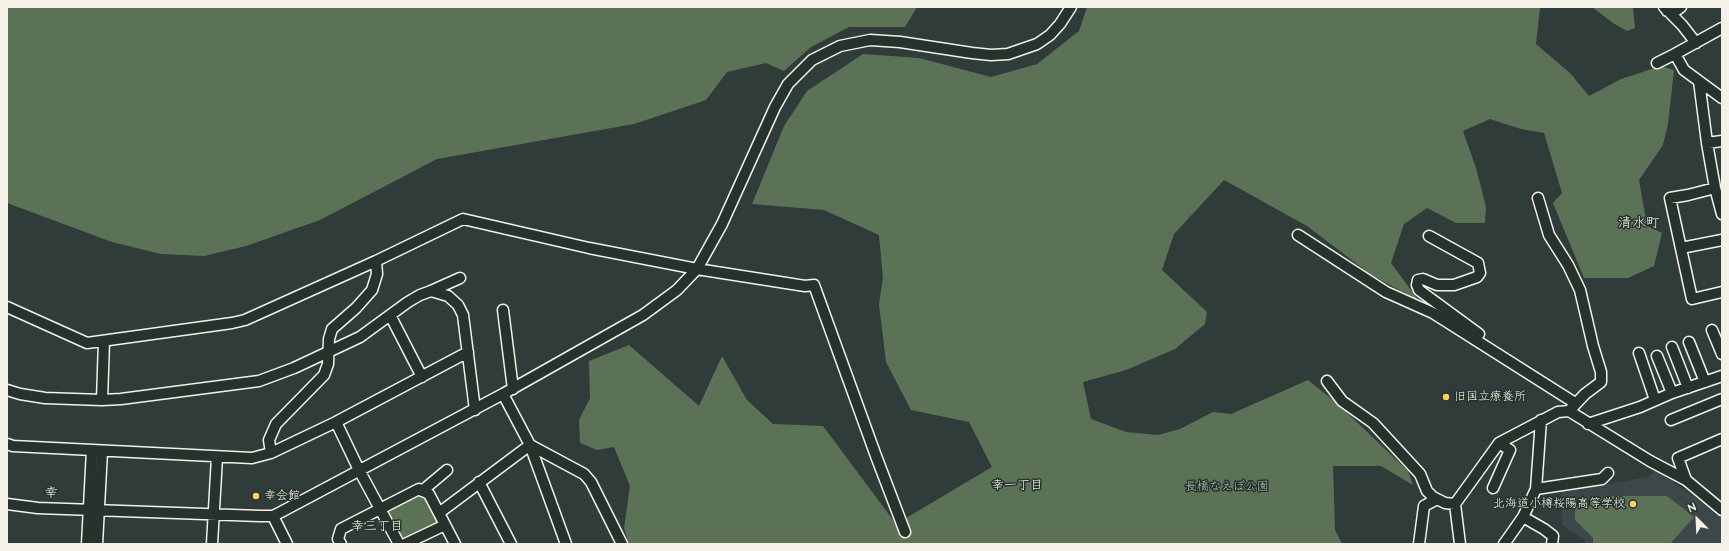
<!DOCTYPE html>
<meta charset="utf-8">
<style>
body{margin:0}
#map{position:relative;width:1729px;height:551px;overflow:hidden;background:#303c3a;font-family:"Architects Daughter",sans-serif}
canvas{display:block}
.frame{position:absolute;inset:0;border:8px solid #f4f1e8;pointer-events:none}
.north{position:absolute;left:1677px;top:499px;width:40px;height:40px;-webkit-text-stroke:3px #26332d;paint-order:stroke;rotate:336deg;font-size:11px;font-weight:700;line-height:16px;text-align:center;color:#f4f1e8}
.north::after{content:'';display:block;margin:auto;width:14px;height:18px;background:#f4f1e8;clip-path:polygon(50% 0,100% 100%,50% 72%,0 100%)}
</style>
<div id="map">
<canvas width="1729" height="551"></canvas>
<div class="frame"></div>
<div class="north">N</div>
</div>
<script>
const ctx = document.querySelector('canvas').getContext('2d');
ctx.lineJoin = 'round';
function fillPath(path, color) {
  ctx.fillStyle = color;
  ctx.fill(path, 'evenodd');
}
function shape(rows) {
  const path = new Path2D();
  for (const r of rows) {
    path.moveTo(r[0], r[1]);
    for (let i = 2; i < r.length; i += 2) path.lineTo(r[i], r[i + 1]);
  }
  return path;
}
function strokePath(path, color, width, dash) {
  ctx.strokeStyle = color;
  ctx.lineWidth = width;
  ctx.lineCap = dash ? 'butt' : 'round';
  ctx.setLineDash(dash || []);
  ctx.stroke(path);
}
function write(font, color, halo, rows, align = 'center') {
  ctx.font = font + ' "Architects Daughter","Klee One",sans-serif';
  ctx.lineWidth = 3;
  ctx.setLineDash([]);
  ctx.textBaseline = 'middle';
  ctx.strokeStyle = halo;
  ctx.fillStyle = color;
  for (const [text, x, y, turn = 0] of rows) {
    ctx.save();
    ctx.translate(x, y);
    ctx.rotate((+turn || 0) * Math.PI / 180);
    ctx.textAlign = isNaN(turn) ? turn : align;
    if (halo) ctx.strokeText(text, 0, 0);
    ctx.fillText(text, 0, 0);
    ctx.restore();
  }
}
const built = shape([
 [1656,470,1722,516,1722,544,1585,544,1585,540,1562,525,1561,492,1648,477]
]);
const green = shape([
 [7,7,917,7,905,27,849,27,811,47,784,71,766,63,727,72,706,100,634,124,437,159,320,220,246,246,204,256,161,254,112,242,7,203],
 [1087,7,1546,7,1540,8,1536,44,1570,73,1589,96,1621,79,1661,66,1674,70,1668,124,1663,145,1639,180,1647,226,1662,233,1654,266,1628,278,1584,278,1553,203,1562,193,1544,133,1521,129,1490,119,1463,131,1476,168,1486,207,1485,223,1456,223,1427,208,1404,224,1391,263,1419,301,1370,274,1307,226,1224,180,1174,234,1162,270,1207,312,1205,324,1175,349,1126,370,1083,382,1091,419,1126,432,1158,435,1180,429,1213,412,1231,414,1308,380,1338,404,1408,471,1413,485,1381,466,1333,466,1335,530,1342,544,629,544,624,528,630,486,614,447,597,450,580,443,579,420,590,398,589,361,629,345,699,406,722,356,747,400,773,424,823,426,896,524,992,467,969,422,911,410,886,362,879,304,883,278,879,235,824,210,752,204,784,126,807,91,863,54,919,58,991,77,1037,64,1079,31],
 [1592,7,1633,7,1635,28,1627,31,1613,23],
 [419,494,426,496,439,524,402,541,387,513,388,509],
 [1604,496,1667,496,1694,517,1670,544,1593,544,1593,538,1575,520,1575,506,1590,506]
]);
const minor = shape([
 [1664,7,1682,25,1696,43],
 [1667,11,1677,10,1681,7],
 [1722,28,1675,54,1684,70,1722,98],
 [1657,63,1675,54],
 [1699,81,1707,143,1715,188,1722,214],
 [1707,143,1722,141],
 [1715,188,1688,195,1670,198,1692,299,1722,292],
 [1298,235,1386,292,1433,313,1575,403],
 [1429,236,1478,263,1480,273,1477,277,1454,285,1437,285,1423,279,1418,280,1417,285,1419,290,1479,334],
 [1681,248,1722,240],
 [431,291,460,278],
 [7,307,87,343,232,323,245,320,376,261,463,219,589,248,697,269,805,286,814,285,876,456,905,532],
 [503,310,513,389],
 [390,315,422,377],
 [1712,330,1722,354],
 [1689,342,1705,382],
 [1672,347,1688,388],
 [1639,353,1655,400],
 [1657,356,1672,393],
 [1327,381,1342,401,1373,423,1397,449,1420,474,1427,491,1433,497,1445,503,1455,504],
 [7,390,20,394,45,398,102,400,121,399,259,381,294,368,360,337,408,302,420,295,431,291,448,296,458,305,463,315,475,410],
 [503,394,530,445,566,544],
 [102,400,104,341],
 [1569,411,1650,461,1686,480,1722,510],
 [1671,420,1722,399],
 [336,422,359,470,399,544],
 [1588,424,1640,407,1672,393,1722,376],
 [7,444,13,446,252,458,271,453,336,422,468,352],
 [271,453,269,440,276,424,324,375,328,364,329,339,332,329,356,308,372,290,377,274,376,261],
 [1686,480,1678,458,1722,439],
 [479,482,511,544],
 [1493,488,1510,450,1499,443],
 [1536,489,1602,479,1608,473],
 [422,491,447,470],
 [7,504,38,508,260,516,273,516,281,512,503,394,643,315,677,290,697,269,722,224,775,107,788,84,812,60,840,46,870,40,900,42,972,53,991,55,1008,54,1037,44,1050,35,1060,24,1071,7],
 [439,513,530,445,584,474,591,482,622,544],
 [273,516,287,544],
 [1523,517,1544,529,1553,536,1552,544],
 [87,544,92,450],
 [97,544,102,451],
 [212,544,217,457],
 [341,544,338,539,341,529,419,489,429,494,455,544],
 [405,544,445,525],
 [1419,544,1424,506,1437,499],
 [1460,544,1455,504,1499,443,1558,412,1569,411,1585,394,1601,382,1601,372,1593,346,1580,290,1568,265,1549,235,1538,198],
 [1504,544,1523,517,1536,489,1541,420]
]);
const markers = [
 [1446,397,4,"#ffd166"],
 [256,496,4,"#ffd166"],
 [1633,504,4,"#ffd166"]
];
const poiNames = [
 ["旧国立療養所",1454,397],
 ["幸会館",264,496],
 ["北海道小樽桜陽高等学校",1625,504,"right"]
];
const parkNames = [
 ["長橋なえぼ公園",1227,487]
];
const neighbourhoodNames = [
 ["幸一丁目",1017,486],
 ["幸三丁目",377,527]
];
const quarterNames = [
 ["清水町",1639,224],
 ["幸",51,494]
];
fillPath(built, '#3c474a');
fillPath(green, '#5c7256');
strokePath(minor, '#f4f1e8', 13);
strokePath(minor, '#26332d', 10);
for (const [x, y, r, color] of markers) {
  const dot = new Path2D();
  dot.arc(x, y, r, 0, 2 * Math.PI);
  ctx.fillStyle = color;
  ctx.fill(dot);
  strokePath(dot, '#26332d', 1.5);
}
write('12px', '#f4f1e8', '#26332d', poiNames, 'left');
write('12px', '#b7beae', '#26332d', parkNames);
write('13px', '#f4f1e8', '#26332d', neighbourhoodNames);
write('14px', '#f4f1e8', '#26332d', quarterNames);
</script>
